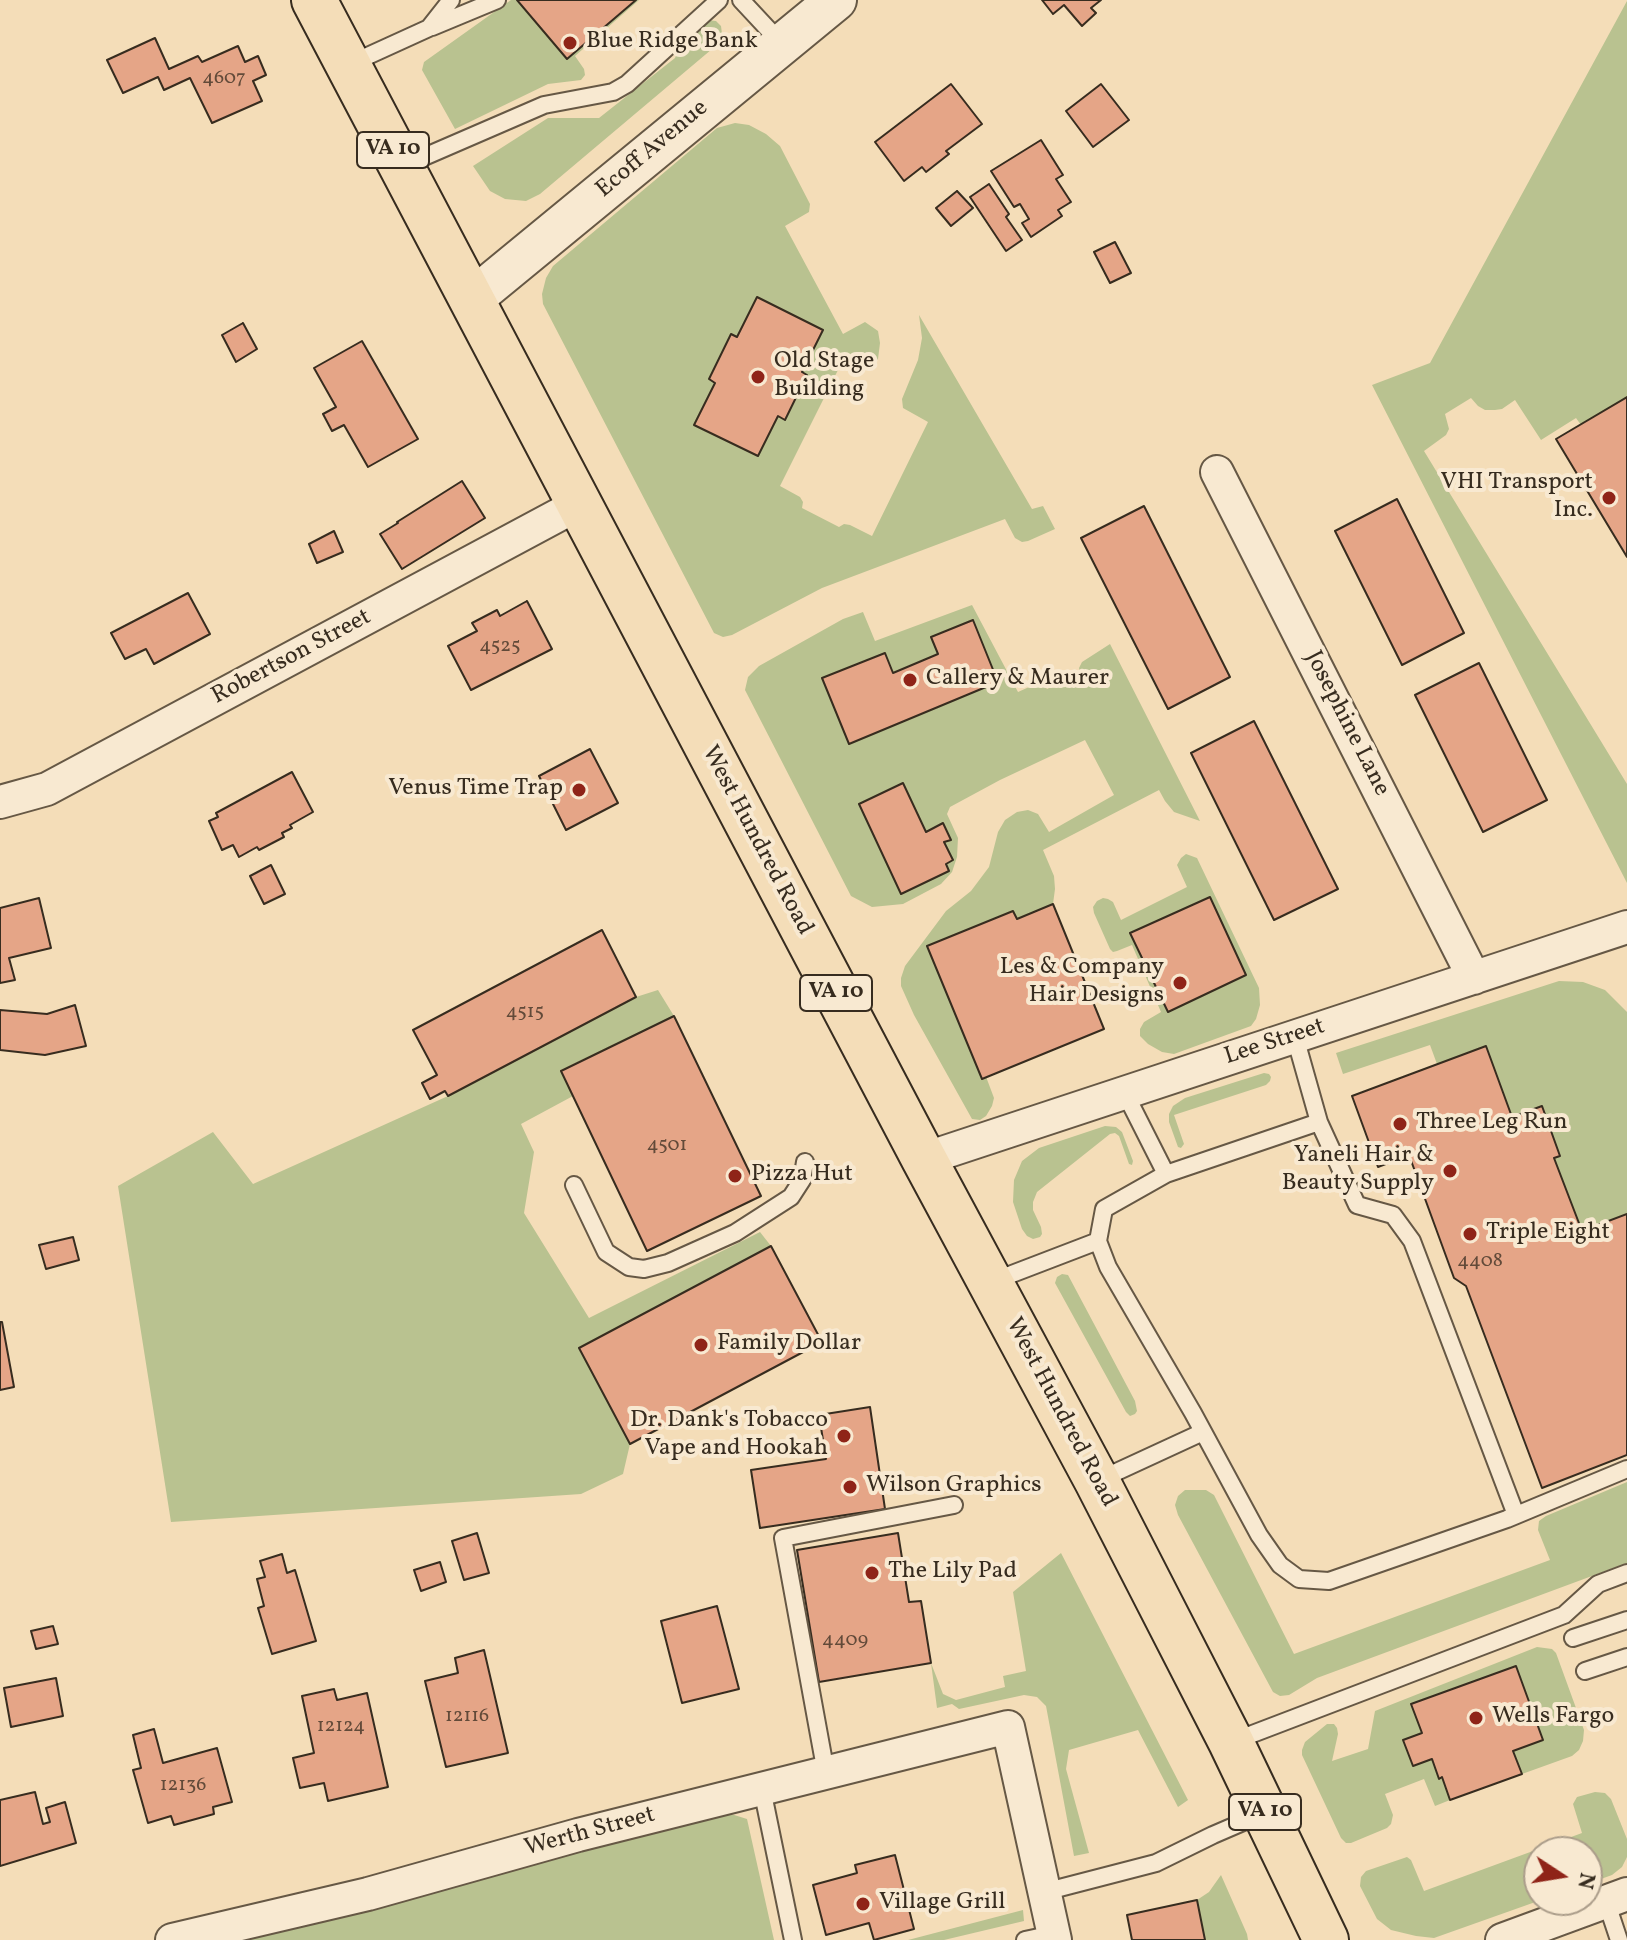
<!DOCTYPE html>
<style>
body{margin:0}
#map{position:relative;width:1627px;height:1940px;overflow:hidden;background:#f4ddb8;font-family:Vollkorn,serif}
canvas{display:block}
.north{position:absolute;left:1523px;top:1836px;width:80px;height:80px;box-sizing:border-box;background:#f8e9d1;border:2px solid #ab9d8a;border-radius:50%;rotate:102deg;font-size:22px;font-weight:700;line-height:32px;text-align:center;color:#372c1f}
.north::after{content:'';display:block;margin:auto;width:28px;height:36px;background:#8f2418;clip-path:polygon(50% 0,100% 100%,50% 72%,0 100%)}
</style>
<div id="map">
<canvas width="1627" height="1940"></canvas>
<div class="north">N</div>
</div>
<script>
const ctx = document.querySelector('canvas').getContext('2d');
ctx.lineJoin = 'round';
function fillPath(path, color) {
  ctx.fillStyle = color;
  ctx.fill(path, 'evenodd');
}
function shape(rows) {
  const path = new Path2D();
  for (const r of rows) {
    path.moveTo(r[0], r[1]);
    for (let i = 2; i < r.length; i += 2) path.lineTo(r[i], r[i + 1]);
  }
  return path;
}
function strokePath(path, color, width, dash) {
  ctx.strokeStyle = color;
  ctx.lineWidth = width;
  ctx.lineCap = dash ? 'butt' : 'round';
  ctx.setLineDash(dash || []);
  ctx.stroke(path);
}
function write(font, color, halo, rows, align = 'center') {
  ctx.font = font + ' Vollkorn,serif';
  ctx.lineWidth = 8;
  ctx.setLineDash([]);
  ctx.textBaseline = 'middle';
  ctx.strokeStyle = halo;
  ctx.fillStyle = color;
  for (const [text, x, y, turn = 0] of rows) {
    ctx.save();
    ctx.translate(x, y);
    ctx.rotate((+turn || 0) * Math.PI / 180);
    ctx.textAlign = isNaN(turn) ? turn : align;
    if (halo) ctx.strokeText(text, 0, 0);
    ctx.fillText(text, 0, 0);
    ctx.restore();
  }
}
const green = shape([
 [511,0,639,0,575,56,584,69,585,75,581,80,548,84,455,129,422,70,424,62],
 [1627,1,1627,428,1581,425,1576,418,1541,440,1515,400,1502,409,1495,410,1485,410,1478,406,1471,398,1445,414,1449,429,1446,435,1424,451,1627,784,1627,883,1372,385,1430,363],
 [707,20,716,21,721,26,722,34,718,44,540,194,526,201,505,199,490,191,473,166,548,118,599,118,675,58,682,42],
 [735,123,749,125,766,134,780,146,810,204,809,212,785,226,843,334,865,322,878,331,880,343,878,359,872,365,866,365,845,356,780,486,800,497,803,502,802,508,839,527,844,524,850,525,872,536,928,422,903,408,902,399,918,360,922,338,919,315,1032,509,1043,506,1055,529,1028,541,1022,542,1015,538,1005,519,822,588,732,635,723,637,714,633,543,304,542,294,546,278,553,266,717,128],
 [972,605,1018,692,1038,683,1043,684,1047,689,1080,673,1079,668,1082,662,1110,644,1200,821,1174,812,1165,801,1159,790,1043,850,1054,876,1055,889,1053,904,985,1074,994,1098,992,1106,986,1116,980,1120,972,1119,914,1015,901,986,901,978,905,966,946,911,971,891,989,867,998,832,1005,820,1017,812,1028,810,1038,814,1049,832,1114,795,1085,740,1000,780,950,807,947,814,958,838,957,857,952,872,941,884,903,904,872,907,851,896,745,690,748,677,759,666,843,619,863,612,875,641],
 [1186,854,1197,858,1259,988,1260,1005,1256,1019,1251,1026,1174,1054,1162,1052,1148,1044,1140,1036,1140,1029,1144,1022,1161,1012,1132,945,1117,951,1113,952,1110,949,1094,913,1093,907,1097,901,1103,898,1108,899,1113,902,1121,920,1187,887,1177,865,1181,858],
 [1559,981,1583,982,1605,990,1627,1012,1627,1229,1578,1259,1437,1064,1430,1045,1343,1074,1336,1053],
 [658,990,674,1016,561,1070,573,1096,521,1124,534,1152,524,1213,589,1318,760,1232,771,1246,579,1348,630,1444,623,1474,581,1494,171,1522,118,1186,213,1132,253,1184,448,1096,636,997],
 [1264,1073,1269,1074,1271,1077,1270,1081,1266,1085,1174,1115,1184,1144,1181,1148,1178,1147,1169,1122,1169,1114,1173,1106,1185,1098],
 [1105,1126,1116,1127,1122,1132,1133,1161,1132,1165,1129,1164,1119,1136,1115,1133,1110,1134,1037,1192,1033,1202,1033,1210,1041,1227,1042,1234,1040,1237,1033,1239,1027,1236,1022,1229,1013,1202,1014,1180,1022,1161,1039,1148],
 [1062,1274,1068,1275,1135,1401,1137,1411,1135,1414,1130,1416,1126,1412,1055,1283,1057,1277],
 [1627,1482,1627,1563,1317,1678,1289,1695,1280,1696,1273,1692,1178,1515,1175,1505,1178,1496,1185,1490,1206,1490,1214,1495,1294,1654,1550,1560,1538,1530,1539,1521,1546,1516],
 [1061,1553,1188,1800,1178,1807,1138,1730,1069,1750,1066,1769,1089,1853,1074,1856,1046,1706,1037,1697,1024,1695,959,1709,952,1704,937,1708,931,1663,943,1694,956,1700,1005,1687,1003,1676,1026,1671,1013,1592],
 [1537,1647,1552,1649,1556,1653,1584,1730,1583,1741,1579,1750,1572,1756,1522,1774,1472,1695,1447,1776,1450,1800,1435,1806,1424,1779,1385,1794,1393,1815,1391,1824,1387,1828,1351,1843,1346,1843,1341,1838,1302,1755,1302,1750,1305,1742,1327,1724,1334,1724,1337,1728,1338,1734,1332,1761,1368,1749,1375,1711],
 [1595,1792,1605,1793,1611,1799,1627,1839,1627,1857,1622,1867,1612,1875,1587,1884,1587,1852,1539,1852,1539,1900,1541,1900,1434,1938,1416,1936,1391,1930,1377,1919,1360,1886,1361,1877,1366,1871,1407,1857,1411,1860,1424,1891,1582,1833,1573,1804,1577,1797],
 [731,1814,747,1819,774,1940,180,1940],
 [1221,1875,1247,1934,1248,1940,1205,1940,1197,1900,1209,1892],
 [1023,1910,1024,1921,944,1940,908,1940]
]);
const building = shape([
 [517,0,636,0,567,59,517,0],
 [1042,0,1101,0,1091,8,1096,13,1082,26,1064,5,1053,14,1042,0],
 [155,38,169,69,198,56,202,62,238,46,245,62,258,56,266,75,253,81,262,101,212,123,190,78,164,90,158,77,123,93,107,60,155,38],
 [951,84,982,124,946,151,949,154,926,172,922,167,904,181,875,142,951,84],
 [1101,84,1129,120,1093,147,1066,111,1101,84],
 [1041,140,1063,175,1056,179,1071,202,1058,210,1062,216,1031,237,1022,223,1029,219,1020,204,1014,207,991,171,1041,140],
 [989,184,1009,214,1006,217,1022,240,1006,251,970,197,989,184],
 [957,191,973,208,951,226,936,208,957,191],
 [1115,242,1131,273,1110,283,1094,252,1115,242],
 [757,297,823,330,802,372,807,375,785,420,778,416,758,456,694,425,715,383,709,379,731,334,737,337,757,297],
 [243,323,257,349,236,362,222,335,243,323],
 [362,341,418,439,368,467,344,425,332,431,323,414,336,407,314,368,362,341],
 [1627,397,1627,557,1556,439,1627,397],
 [462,481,485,518,402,569,380,534,398,523,397,522,462,481],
 [1397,499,1464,633,1402,665,1335,531,1397,499],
 [1144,506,1230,677,1168,709,1081,538,1144,506],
 [334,531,343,552,317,563,309,544,334,531],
 [188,593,210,634,154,664,146,649,125,659,111,633,188,593],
 [527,601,552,649,471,690,448,646,477,631,472,623,497,610,500,616,527,601],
 [973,620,998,682,849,744,822,678,885,653,893,673,938,654,931,637,973,620],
 [1479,663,1547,800,1483,832,1415,695,1479,663],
 [1254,721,1338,889,1274,920,1191,753,1254,721],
 [590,749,618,803,566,830,539,776,590,749],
 [292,772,313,812,290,825,292,828,282,833,284,837,259,850,257,847,239,857,233,845,222,850,209,821,218,817,216,813,292,772],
 [903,783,926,832,943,823,951,840,944,842,953,860,946,864,949,871,901,894,859,804,903,783],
 [271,865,285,894,264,904,250,876,271,865],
 [1210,897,1246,975,1168,1012,1130,933,1210,897],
 [39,898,51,948,9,958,15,980,0,983,0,908,39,898],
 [1053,904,1104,1029,982,1079,927,946,1013,911,1017,919,1053,904],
 [602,930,636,997,448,1096,445,1091,430,1099,422,1083,437,1075,413,1030,602,930],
 [75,1005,86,1046,45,1055,0,1050,0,1010,47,1014,75,1005],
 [674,1016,761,1196,647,1251,561,1071,674,1016],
 [1486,1046,1512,1117,1542,1106,1560,1156,1554,1158,1582,1231,1627,1214,1627,1455,1542,1488,1466,1286,1454,1278,1409,1155,1378,1167,1352,1096,1486,1046],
 [73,1237,79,1260,46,1269,39,1245,73,1237],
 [771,1246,822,1342,630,1444,579,1348,771,1246],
 [0,1322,2,1322,14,1387,0,1390,0,1322],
 [870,1407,885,1509,760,1528,751,1470,826,1459,819,1415,870,1407],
 [477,1533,489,1573,464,1580,452,1541,477,1533],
 [898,1533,909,1602,921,1601,931,1663,819,1682,797,1550,898,1533],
 [282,1554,287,1573,295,1570,316,1641,272,1654,258,1608,264,1606,257,1579,265,1577,260,1561,282,1554],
 [440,1562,446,1582,421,1591,414,1570,440,1562],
 [717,1606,739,1689,682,1703,661,1621,717,1606],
 [53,1626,58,1644,36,1649,31,1631,53,1626],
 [484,1650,508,1753,446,1767,425,1681,458,1673,455,1658,484,1650],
 [1516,1666,1543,1740,1513,1751,1522,1774,1450,1800,1442,1777,1439,1779,1432,1759,1413,1766,1403,1740,1422,1733,1411,1704,1516,1666],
 [56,1678,63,1716,11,1727,4,1688,56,1678],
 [334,1689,337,1700,367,1693,388,1787,328,1801,324,1783,300,1788,293,1758,314,1753,302,1696,334,1689],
 [154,1729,163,1763,217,1748,232,1802,213,1807,214,1814,174,1825,171,1816,148,1823,133,1770,141,1768,133,1735,154,1729],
 [35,1792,43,1824,50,1822,46,1808,65,1802,76,1843,0,1866,0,1800,35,1792],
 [895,1855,914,1929,874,1940,869,1923,826,1935,813,1885,857,1873,855,1865,895,1855],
 [1197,1900,1205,1940,1132,1940,1127,1915,1197,1900]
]);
const service = shape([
 [741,0,782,44],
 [432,27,497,0],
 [350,64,429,28,451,0],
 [403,166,544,105,613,92,627,84,719,0],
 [1295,1037,1319,1122],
 [1125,1093,1166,1174],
 [574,1185,606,1252,629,1267,644,1269,668,1263,735,1233,791,1197,802,1180,805,1162],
 [991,1282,1098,1241],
 [1099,1480,1203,1432],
 [1516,1515,1412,1241,1393,1215,1357,1205,1319,1122,1166,1174,1104,1209,1098,1241,1108,1267,1193,1413,1259,1535,1280,1565,1299,1579,1329,1581,1507,1519,1627,1469],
 [1573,1638,1627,1620],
 [1585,1671,1627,1657],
 [1234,1741,1564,1615,1598,1584,1627,1573],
 [826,1773,783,1538,954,1505],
 [762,1789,793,1940],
 [1044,1892,1156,1863,1213,1835,1264,1813],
 [1606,1901,1619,1940],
 [1025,1940,1053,1934]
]);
const minor = shape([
 [1217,472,1474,978],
 [0,802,47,789,579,504],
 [924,1159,1627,927],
 [172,1940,368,1894,578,1835,1008,1727,1055,1940],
 [1502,1940,1627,1894]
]);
const tertiary = shape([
 [471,300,836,0]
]);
const primary = shape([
 [314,0,924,1159,1097,1481,1231,1742,1326,1940]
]);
const markers = [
 [570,43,8,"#8f2418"],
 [758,377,8,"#8f2418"],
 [1609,498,8,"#8f2418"],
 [910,680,8,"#8f2418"],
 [579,790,8,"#8f2418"],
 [1180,983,8,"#8f2418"],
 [1400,1124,8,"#8f2418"],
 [1450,1171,8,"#8f2418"],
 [735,1176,8,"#8f2418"],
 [1470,1234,8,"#8f2418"],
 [701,1345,8,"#8f2418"],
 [844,1436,8,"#8f2418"],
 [850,1487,8,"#8f2418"],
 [872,1573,8,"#8f2418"],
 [1476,1718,8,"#8f2418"],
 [863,1904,8,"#8f2418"]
];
const numberNames = [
 ["4607",224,79],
 ["4525",500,647],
 ["4515",525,1013],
 ["4501",667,1146],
 ["4408",1480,1262],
 ["4409",845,1641],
 ["12116",467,1717],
 ["12124",341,1727],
 ["12136",183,1786]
];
const shields = [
 [393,150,72],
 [836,993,72],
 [1265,1812,72]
];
const shieldNames = [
 ["VA 10",393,150],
 ["VA 10",836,993],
 ["VA 10",1265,1812]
];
const poiNames = [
 ["Blue Ridge Bank",586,43],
 ["Old Stage",774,363],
 ["Building",774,391],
 ["VHI Transport",1593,484,"right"],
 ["Inc.",1593,512,"right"],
 ["Callery & Maurer",926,680],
 ["Venus Time Trap",563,790,"right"],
 ["Les & Company",1164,969,"right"],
 ["Hair Designs",1164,997,"right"],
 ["Three Leg Run",1416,1124],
 ["Yaneli Hair &",1434,1157,"right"],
 ["Beauty Supply",1434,1185,"right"],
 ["Pizza Hut",751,1176],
 ["Triple Eight",1486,1234],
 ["Family Dollar",717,1345],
 ["Dr. Dank's Tobacco",828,1422,"right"],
 ["Vape and Hookah",828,1450,"right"],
 ["Wilson Graphics",866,1487],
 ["The Lily Pad",888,1573],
 ["Wells Fargo",1492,1718],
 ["Village Grill",879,1904]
];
const streetNames = [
 ["Ecoff Avenue",653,150,-40],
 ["Robertson Street",292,658,-28],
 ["Josephine Lane",1346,724,63],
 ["West Hundred Road",756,841,62],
 ["Lee Street",1275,1043,-18],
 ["West Hundred Road",1060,1413,62],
 ["Werth Street",590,1833,-15]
];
fillPath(green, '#b9c290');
fillPath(building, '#e5a587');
strokePath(building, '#372c1f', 2);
strokePath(service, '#665845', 20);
strokePath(minor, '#665845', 36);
strokePath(tertiary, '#665845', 44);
strokePath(primary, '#372c1f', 48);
strokePath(service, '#f8e9d1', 16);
strokePath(minor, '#f8e9d1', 32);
strokePath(tertiary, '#f8e9d1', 40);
strokePath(primary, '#f4ddb8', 44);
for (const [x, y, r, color] of markers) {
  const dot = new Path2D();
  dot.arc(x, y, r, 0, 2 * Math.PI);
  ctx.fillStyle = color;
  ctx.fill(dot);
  strokePath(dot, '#f8e9d1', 3);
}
write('20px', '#624a39', null, numberNames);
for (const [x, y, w] of shields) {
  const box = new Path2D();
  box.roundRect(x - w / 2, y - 18, w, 36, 6);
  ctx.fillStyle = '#f8e9d1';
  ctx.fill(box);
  strokePath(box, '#372c1f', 2);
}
write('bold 22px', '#372c1f', null, shieldNames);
write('24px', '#372c1f', '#f8e9d1', poiNames, 'left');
write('24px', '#372c1f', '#f8e9d1', streetNames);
</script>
